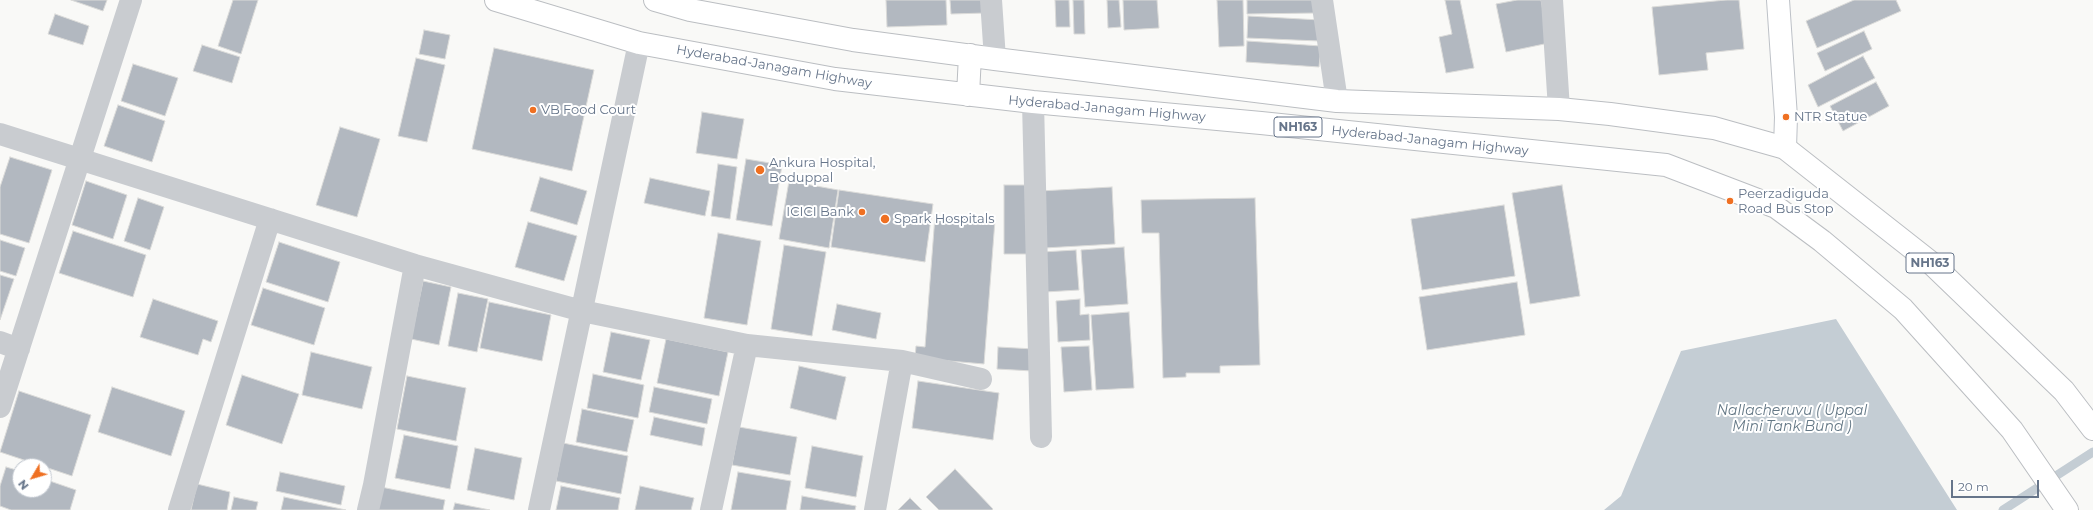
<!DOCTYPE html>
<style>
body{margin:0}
#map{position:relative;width:2093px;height:510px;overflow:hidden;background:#f9f9f7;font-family:Montserrat,sans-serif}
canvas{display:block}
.north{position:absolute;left:12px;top:458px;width:40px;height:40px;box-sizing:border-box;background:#fff;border:1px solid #c2c8d0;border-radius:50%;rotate:232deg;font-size:11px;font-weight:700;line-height:16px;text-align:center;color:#66758a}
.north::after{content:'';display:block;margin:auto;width:14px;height:18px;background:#ef7022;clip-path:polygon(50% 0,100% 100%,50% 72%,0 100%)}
.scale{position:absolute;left:1951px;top:480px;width:88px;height:18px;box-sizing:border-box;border:2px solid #66758a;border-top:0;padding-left:5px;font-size:12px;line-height:14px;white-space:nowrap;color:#66758a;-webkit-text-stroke:3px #fff;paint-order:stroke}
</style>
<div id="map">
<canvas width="2093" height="510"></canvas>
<div class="north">N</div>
<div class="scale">20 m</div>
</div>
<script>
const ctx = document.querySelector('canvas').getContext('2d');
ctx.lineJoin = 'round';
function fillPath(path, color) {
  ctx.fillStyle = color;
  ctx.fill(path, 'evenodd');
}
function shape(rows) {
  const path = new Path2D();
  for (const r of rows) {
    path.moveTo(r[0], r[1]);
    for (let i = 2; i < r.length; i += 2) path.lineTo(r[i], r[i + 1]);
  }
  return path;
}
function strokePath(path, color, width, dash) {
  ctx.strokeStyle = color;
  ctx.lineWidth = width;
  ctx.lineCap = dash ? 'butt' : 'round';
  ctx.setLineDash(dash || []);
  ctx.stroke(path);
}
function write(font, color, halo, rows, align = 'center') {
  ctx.font = font + ' Montserrat,sans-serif';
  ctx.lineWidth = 4;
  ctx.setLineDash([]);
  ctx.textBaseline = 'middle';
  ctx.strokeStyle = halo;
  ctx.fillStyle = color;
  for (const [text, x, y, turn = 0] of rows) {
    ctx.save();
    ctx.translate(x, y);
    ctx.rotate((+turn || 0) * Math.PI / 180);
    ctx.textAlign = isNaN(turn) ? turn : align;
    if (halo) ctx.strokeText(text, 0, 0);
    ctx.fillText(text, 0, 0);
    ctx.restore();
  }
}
const water = shape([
 [1836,319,1957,510,1604,510,1621,496,1681,351]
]);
const stream = shape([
 [2003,510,2093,452]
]);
const building = shape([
 [71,0,107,0,103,11,71,0],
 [233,0,258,0,241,54,218,46,233,0],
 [886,0,946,0,947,25,887,27,886,0],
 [950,0,984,0,985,13,951,14,950,0],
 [1055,0,1069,0,1070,27,1056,27,1055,0],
 [1073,0,1084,0,1085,34,1074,34,1073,0],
 [1107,0,1119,0,1121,27,1108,28,1107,0],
 [1123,0,1157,0,1159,28,1124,30,1123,0],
 [1217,0,1243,0,1244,46,1219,47,1217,0],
 [1247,0,1316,0,1316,13,1247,14,1247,0],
 [1445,0,1460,0,1474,68,1446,73,1439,37,1452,34,1445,0],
 [1517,0,1541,0,1549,43,1506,52,1496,4,1517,0],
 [1726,0,1739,0,1744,49,1706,53,1708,70,1659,75,1652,7,1726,0],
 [1854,0,1896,0,1901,11,1817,48,1806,21,1854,0],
 [55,14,89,26,83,45,48,34,55,14],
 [1248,16,1320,20,1319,41,1247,38,1248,16],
 [424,30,450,35,445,59,419,54,424,30],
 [1864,31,1872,49,1825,71,1817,53,1864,31],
 [1247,41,1321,46,1319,67,1246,62,1247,41],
 [202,45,240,57,232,83,193,71,202,45],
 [494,48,594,70,572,171,472,149,494,48],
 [1863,56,1875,78,1818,107,1808,85,1863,56],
 [416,58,445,65,427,142,398,136,416,58],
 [133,64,178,78,165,116,121,101,133,64],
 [1876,82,1889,106,1843,131,1830,106,1876,82],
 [118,105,165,121,152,162,104,146,118,105],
 [702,112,744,119,737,159,696,153,702,112],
 [340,127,380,139,357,217,316,205,340,127],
 [10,157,52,170,29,243,0,234,0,187,10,157],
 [746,159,782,165,772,226,736,220,746,159],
 [718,164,737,167,730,219,711,216,718,164],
 [540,177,587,191,577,225,530,211,540,177],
 [650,178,710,191,705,216,644,203,650,178],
 [86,181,127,195,113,239,72,225,86,181],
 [789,181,838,190,829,248,779,239,789,181],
 [1004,185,1031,185,1031,254,1004,254,1004,185],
 [1562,185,1580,296,1530,304,1512,193,1562,185],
 [1112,187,1115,244,1044,248,1040,191,1112,187],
 [839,190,933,204,925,262,831,247,839,190],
 [138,198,164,207,150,250,124,241,138,198],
 [1255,198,1260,365,1220,366,1220,373,1186,373,1186,377,1163,378,1159,233,1142,233,1141,200,1255,198],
 [1504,205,1515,276,1422,290,1411,219,1504,205],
 [935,216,995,220,984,364,915,358,916,346,925,347,935,216],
 [528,222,577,236,564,281,515,267,528,222],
 [73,231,146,255,133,297,59,273,73,231],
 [718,233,761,241,747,325,704,318,718,233],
 [0,240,25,248,16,276,0,271,0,240],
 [279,242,340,262,328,302,266,282,279,242],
 [784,245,826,252,812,336,771,329,784,245],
 [1124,247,1128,304,1085,307,1081,250,1124,247],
 [1076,250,1079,290,1045,292,1042,252,1076,250],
 [0,275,14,279,0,320,0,275],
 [423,281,451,287,439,345,411,339,423,281],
 [1517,282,1525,335,1427,350,1419,297,1517,282],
 [263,288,325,308,314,345,251,325,263,288],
 [458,293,488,299,477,352,448,346,458,293],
 [153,299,218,321,211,342,203,339,198,355,140,337,153,299],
 [1080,299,1080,315,1089,314,1090,340,1058,342,1056,301,1080,299],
 [489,302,551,315,542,361,480,348,489,302],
 [837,304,881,313,876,339,832,330,837,304],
 [1129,312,1134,388,1096,390,1091,315,1129,312],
 [611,332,650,340,641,380,603,372,611,332],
 [666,339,728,352,719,396,657,383,666,339],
 [1089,346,1092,390,1064,392,1061,347,1089,346],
 [998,347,1034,349,1033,371,997,369,998,347],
 [311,352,372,367,362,409,302,395,311,352],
 [799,366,846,377,836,420,790,408,799,366],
 [593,374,644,385,638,418,587,408,593,374],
 [242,375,299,394,282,444,226,425,242,375],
 [407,376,466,388,456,441,397,429,407,376],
 [918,381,999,393,993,440,912,428,918,381],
 [112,387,185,411,171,456,98,432,112,387],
 [654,387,712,399,707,424,649,412,654,387],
 [19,391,91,415,72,476,0,452,19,391],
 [582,409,634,420,627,452,576,442,582,409],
 [654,417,705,428,702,446,650,435,654,417],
 [739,427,797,437,790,475,732,465,739,427],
 [404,435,458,446,450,489,395,478,404,435],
 [563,443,628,456,621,494,556,481,563,443],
 [812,446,863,456,856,497,805,488,812,446],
 [475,448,522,458,514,500,467,490,475,448],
 [6,467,20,471,20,490,44,490,44,479,76,490,70,510,11,510,0,506,0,486,6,467],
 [955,469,993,509,992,510,939,510,926,497,955,469],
 [280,472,345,486,341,505,276,491,280,472],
 [738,472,791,481,786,510,731,510,738,472],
 [197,484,230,492,227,510,191,510,197,484],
 [561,486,620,498,618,510,556,510,561,486],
 [640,486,694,498,691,510,635,510,640,486],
 [381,487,445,500,443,510,377,510,381,487],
 [802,496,856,506,855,510,800,510,802,496],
 [234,497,258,502,256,510,231,510,234,497],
 [284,497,346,510,281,510,284,497],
 [910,498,922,510,898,510,910,498],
 [455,503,490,510,453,510,455,503]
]);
const street = shape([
 [991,0,995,59],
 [1322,0,1337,101],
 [1552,0,1559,109],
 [1033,102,1041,437],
 [0,134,415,265,582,311,747,345,902,361,981,379],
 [0,342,19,349],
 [0,407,131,0],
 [179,510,270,219],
 [368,510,374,485,415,265],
 [539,510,639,43],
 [711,510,747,345],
 [875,510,902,361]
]);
const secondary = shape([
 [1778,0,1786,117,1785,148]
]);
const highway = shape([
 [496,0,639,43,835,79,1033,102,1261,123,1666,165,1776,207,1822,241,1903,309,2012,430,2067,510],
 [655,0,690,10,853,40,995,59,1337,101,1559,109,1610,114,1714,128,1785,148,1930,262,2064,391,2093,429],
 [968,95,970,55]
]);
const markers = [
 [533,110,4,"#ef7022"],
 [1786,117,4,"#ef7022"],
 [760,170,5,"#ef7022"],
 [1730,201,4,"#ef7022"],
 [862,212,4,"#ef7022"],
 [885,219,5,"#ef7022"]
];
const shields = [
 [1298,127,48],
 [1930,263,48]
];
const shieldNames = [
 ["NH163",1298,127],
 ["NH163",1930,263]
];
const streetNames = [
 ["Hyderabad-Janagam Highway",774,67,10],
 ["Hyderabad-Janagam Highway",1107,109,5],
 ["Hyderabad-Janagam Highway",1430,141,6]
];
const poiNames = [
 ["VB Food Court",541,110],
 ["NTR Statue",1794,117],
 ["Ankura Hospital,",769,163],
 ["Boduppal",769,178],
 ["Peerzadiguda",1738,194],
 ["Road Bus Stop",1738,209],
 ["ICICI Bank",854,212,"right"],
 ["Spark Hospitals",894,219]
];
const waterNames = [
 ["Nallacheruvu ( Uppal",1792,411],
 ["Mini Tank Bund )",1792,427]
];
fillPath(water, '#c4cdd4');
strokePath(stream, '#c4cdd4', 9);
fillPath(building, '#b2b8c0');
strokePath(building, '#dbdbd9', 1);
strokePath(secondary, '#bdc1c7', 24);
strokePath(highway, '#bbbec2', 24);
strokePath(street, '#c9ccd0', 22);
strokePath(secondary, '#fff', 22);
strokePath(highway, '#fff', 22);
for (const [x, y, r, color] of markers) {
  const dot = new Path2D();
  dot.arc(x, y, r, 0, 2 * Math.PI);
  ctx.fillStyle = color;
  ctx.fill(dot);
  strokePath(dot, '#fff', 1.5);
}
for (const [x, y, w] of shields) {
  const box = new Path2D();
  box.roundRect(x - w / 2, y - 10, w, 20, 3);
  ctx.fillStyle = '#fff';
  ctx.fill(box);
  strokePath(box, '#66758a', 1);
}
write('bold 12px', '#66758a', null, shieldNames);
write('13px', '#66758a', '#fff', streetNames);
write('13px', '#66758a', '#fff', poiNames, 'left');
write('italic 14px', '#637785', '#fff', waterNames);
</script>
